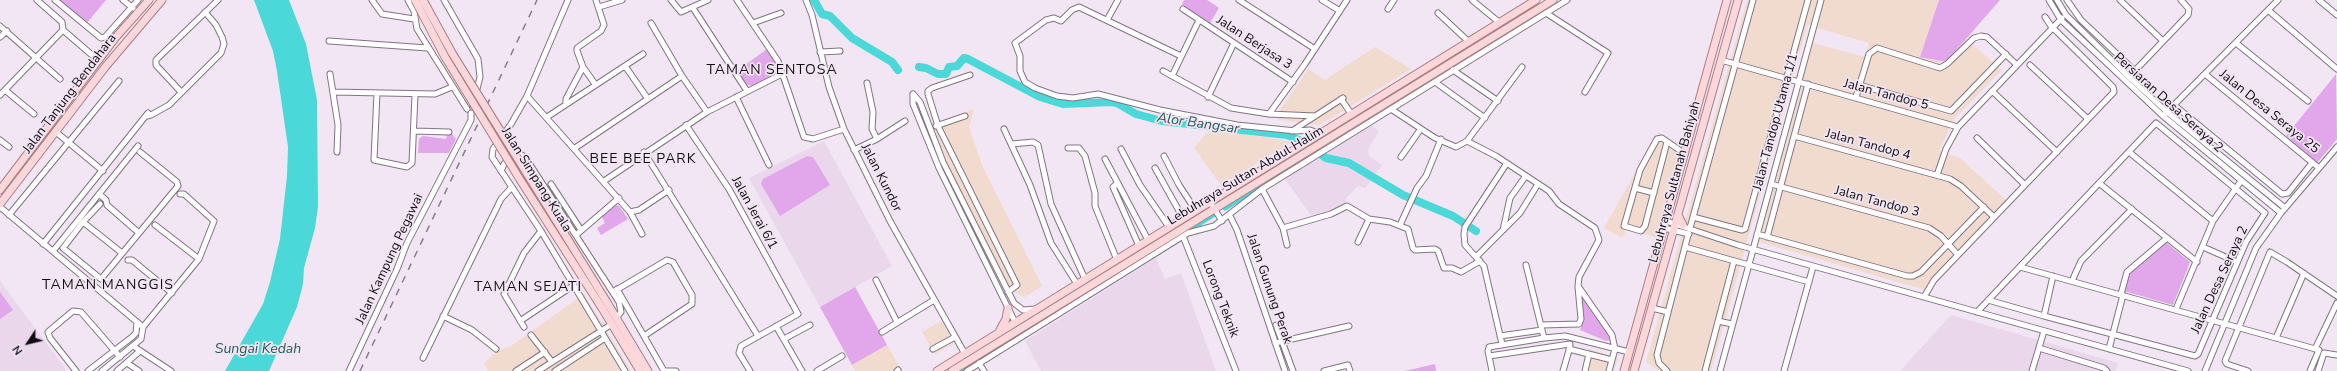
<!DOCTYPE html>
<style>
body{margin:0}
#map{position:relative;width:2337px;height:371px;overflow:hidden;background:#f2e5f4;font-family:"Nunito Sans",sans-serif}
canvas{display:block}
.north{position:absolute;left:8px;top:323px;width:40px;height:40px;-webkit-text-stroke:3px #f2e5f4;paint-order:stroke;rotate:235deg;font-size:11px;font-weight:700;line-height:16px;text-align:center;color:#0f0b10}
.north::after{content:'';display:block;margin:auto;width:14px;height:18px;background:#0f0b10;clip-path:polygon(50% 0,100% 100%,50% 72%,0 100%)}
</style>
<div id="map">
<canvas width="2337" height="371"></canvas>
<div class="north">N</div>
</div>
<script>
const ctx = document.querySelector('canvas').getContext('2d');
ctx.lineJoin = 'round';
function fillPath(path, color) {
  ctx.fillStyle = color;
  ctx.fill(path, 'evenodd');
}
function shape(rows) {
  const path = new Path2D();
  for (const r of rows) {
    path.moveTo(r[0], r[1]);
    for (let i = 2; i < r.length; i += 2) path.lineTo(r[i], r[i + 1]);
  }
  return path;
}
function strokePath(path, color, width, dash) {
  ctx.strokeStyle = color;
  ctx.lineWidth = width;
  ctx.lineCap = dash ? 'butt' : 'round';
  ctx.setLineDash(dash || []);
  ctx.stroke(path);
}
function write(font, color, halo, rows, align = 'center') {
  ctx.font = font + ' "Nunito Sans",sans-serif';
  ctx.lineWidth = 3.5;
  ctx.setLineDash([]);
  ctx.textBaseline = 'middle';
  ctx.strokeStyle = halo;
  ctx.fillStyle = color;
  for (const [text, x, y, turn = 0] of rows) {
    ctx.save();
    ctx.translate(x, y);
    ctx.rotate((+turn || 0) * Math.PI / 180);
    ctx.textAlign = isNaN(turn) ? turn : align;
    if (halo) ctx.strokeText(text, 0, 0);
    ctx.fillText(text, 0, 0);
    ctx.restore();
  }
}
const commercial = shape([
 [1747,0,1939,0,1920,57,1946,62,1966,39,2002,70,1954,119,1939,151,1960,158,2010,204,1929,291,1759,242,1813,43,1865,57,1869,43,1807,25,1711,371,1659,371,1646,362],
 [1375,47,1411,69,1320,125,1279,120,1276,116,1308,69,1325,80],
 [974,109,969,127,982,165,1042,286,1025,297,1013,292,1007,286,946,162,933,125],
 [1211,128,1293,142,1221,185,1194,148],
 [1658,132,1683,146,1657,238,1626,229,1623,238,1604,228],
 [584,294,631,371,488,371,484,363,497,351,511,346],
 [948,317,961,339,935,354,922,332],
 [887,345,902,371,855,371,852,365],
 [1589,349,1618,358,1614,371,1582,371]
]);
const built = shape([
 [1370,124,1379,131,1368,150,1369,156,1382,165,1365,188,1358,186,1346,198,1345,205,1322,217,1313,218,1284,178,1322,157],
 [824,141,892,266,820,307,749,178],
 [1156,258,1165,279,1181,273,1216,371,1041,371,1025,341],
 [0,281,67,371,0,371],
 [1951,315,2118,363,2116,371,1900,371]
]);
const green = shape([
 [59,0,106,0,86,24],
 [1184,0,1207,0,1219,8,1210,23,1182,4],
 [1939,0,2000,0,1946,62,1920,57],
 [767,49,775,62,776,74,752,86,746,84,737,71],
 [2336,74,2337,139,2317,163,2286,136],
 [447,134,452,134,456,139,449,153,418,153,419,139,423,136,446,139],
 [807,156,813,157,830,185,780,216,761,184,763,179],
 [616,205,619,206,628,219,601,235,597,228,605,223,602,217],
 [2163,240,2190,262,2173,305,2124,291,2129,273],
 [855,287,887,345,852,365,820,307],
 [0,292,13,310,0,319],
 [1582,297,1611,335,1610,340,1606,341,1580,330,1584,319],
 [1435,364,1436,371,1405,371]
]);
const water = shape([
 [254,0,289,0,306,44,317,100,318,207,315,228,304,268,303,284,297,307,269,371,225,371,263,304,270,282,280,239,287,176,288,147,277,71,273,51]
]);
const canal = shape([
 [1225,208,1307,158],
 [1185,233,1213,215],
 [1077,299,1117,275],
 [960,371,1062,308]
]);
const river = shape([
 [814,0,822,14,830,16,852,38,892,62,898,70],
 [919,67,926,68,938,74,946,74,949,67,957,66,964,58,968,59,1040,97,1063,104,1111,102,1117,103,1136,114,1162,121,1287,135,1306,143,1326,158,1349,163,1403,195,1453,216,1476,231]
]);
const minor = shape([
 [37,0,62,22,63,30],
 [55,0,101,38,105,37,138,0],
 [123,0,133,8],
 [372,0,382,14,414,19],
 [408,0,414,11,417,29,467,109],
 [444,0,478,59,480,77,473,105],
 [568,0,527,96,511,124,493,149,492,157,541,231,625,371],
 [671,0,681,12,708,0],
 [737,0,778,61,804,137,813,139,844,129],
 [806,0,812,15,829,87,844,129,890,221,965,354],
 [1239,0,1315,49],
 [1322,0,1340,11],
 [1472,0,1500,23],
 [2049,0,2061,20,2163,116,2281,213],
 [2057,0,2066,15,2129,77,2167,112,2285,208],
 [2067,0,2081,20,2135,71],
 [2120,0,2163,41],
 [2319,0,2337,15],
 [599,7,622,0],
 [693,8,747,91],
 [1183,9,1293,82],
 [1388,9,1394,0],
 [2268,10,2337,69],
 [1438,13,1469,42],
 [1546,13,1608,53,1585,92],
 [1107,20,1118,0],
 [651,23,682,76,707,112],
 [753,23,781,13],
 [0,26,60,79],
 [63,30,92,55],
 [0,37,7,31],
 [329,41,427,48],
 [2236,43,2308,101],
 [820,52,840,51],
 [1181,56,1079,7,1072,10,1061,21,1054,18,1046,20,1015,43,1020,56,1020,71,1025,82,1035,88,1057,96,1073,98,1098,94,1160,110,1237,125,1296,131,1310,130,1321,134],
 [1721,60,1958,127],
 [2030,65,2088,119],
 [625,66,648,99],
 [1453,70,1498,101],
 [1163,71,1231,108,1269,114,1315,116],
 [330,74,338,125,337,152],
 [2205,74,2319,168],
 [970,75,932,88,928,91,928,94,938,126,1017,285,1008,292],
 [1172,76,1199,20],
 [2129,77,2188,15,2189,9,2181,0],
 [1435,82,1485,118],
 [867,83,873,112,872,129,877,139],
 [595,84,583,67,577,51,577,48,601,31,604,25,596,0],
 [1859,85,1951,111,2006,54],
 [5,90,34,114],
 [1992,91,2057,152],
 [181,92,156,65,156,60,218,0],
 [333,92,435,94,452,87],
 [377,93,374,160,407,167,412,163,415,95],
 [913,94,920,102,943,162,1014,303,1023,310,1036,309],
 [913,94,913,104,939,168,1015,322],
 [0,95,63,30],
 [527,96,630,212],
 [736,97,769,165],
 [1208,97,1234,43],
 [1856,97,1869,54,1877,48,1940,68,1947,64,1974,38,1981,36,1987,37,2017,65],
 [1341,99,1352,115],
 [566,104,566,99,583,67],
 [2174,105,2282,194,2288,193,2312,163],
 [1391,109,1435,138,1456,147,1467,141,1496,156,1549,191,1559,204,1595,228,1599,240,1579,277,1578,286,1612,335,1615,349,1609,371],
 [1269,114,1305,64,1347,0],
 [2165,114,2278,0],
 [147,116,151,115,169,105,221,53,224,44,222,37,216,25,205,12],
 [547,117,643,54],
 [686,125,729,189,798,314,741,346,739,353,750,371],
 [936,126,965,116],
 [1004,129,1030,185,1051,243,1077,284],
 [414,131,449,132],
 [1292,131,1343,98],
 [56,132,103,171],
 [1794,136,1950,179,1961,186,1994,217],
 [1977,138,2025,185],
 [0,140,9,147],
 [1467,141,1522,67],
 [1667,142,1645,226,1641,231,1624,226,1640,170,1657,139,1662,138,1685,154],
 [1012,144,1033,142,1038,145,1051,204,1085,279],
 [575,148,682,76],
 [1068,148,1079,148,1085,156,1095,193,1095,206,1117,260],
 [1121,149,1140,185,1169,227],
 [854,150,877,139,905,121],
 [644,152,758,336],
 [2129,152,2213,221],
 [1164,156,1179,185,1196,211],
 [1401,157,1420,130],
 [1105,159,1148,240],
 [1155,168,1183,218],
 [501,171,504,164,512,157,522,155,527,160,619,302,621,312,616,318],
 [1937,175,1946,149,1958,127,2062,18],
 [604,181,707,112,782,74],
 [1118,183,1113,187,1139,246],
 [2099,183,2197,262],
 [551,184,581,230],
 [1771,184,1929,228,1941,236,1958,255],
 [1635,188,1654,193],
 [1262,189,1283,228,1287,245],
 [99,194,106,200,107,205,139,233],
 [1210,202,1222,221],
 [100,204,83,222,122,253],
 [0,207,143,327],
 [630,212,639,210,669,190],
 [630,212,642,234],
 [9,215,119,81],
 [1230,216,1237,230,1285,371],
 [1693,217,1742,230,1745,229,1808,0],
 [1666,221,1738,245,2188,371],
 [83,222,63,248,101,279,178,186,177,182,140,152],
 [155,225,199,259],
 [1400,225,1417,188,1426,176,1441,139],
 [1283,228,1331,214,1347,206,1369,219,1390,222,1408,229,1413,248,1415,250,1435,249,1438,251,1444,268,1452,268,1461,272,1480,261],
 [1664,228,1689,234],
 [1690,228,1753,0],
 [1503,230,1510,198,1525,177],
 [1757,234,1907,276,1913,276,1921,272,1984,207],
 [576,235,619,198],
 [1183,236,1236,371],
 [1767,237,1808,84],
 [1358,242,1369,219],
 [43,244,148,113],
 [1685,247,1809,282],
 [2203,247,2237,262],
 [53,251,138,146],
 [1476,257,1520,213,1538,184],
 [128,260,132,260,172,293],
 [1526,265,1544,338],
 [2020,267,2319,350,2310,371],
 [876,280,897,322],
 [2072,281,2081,261,2132,209],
 [617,289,664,371],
 [613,292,667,260,673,262,692,295,692,304,644,336],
 [2121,294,2127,272,2167,238],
 [1924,297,1934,280,2114,92,2113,87,2051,26,2045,17],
 [1988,300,2044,316],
 [1652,308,1668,312],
 [2176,309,2213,221,2241,181],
 [1977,312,2156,123,2265,213,2246,242,2198,354,2195,356,2044,316,2053,276],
 [443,316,472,330,496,349],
 [520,321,574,285],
 [1718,321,1732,324],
 [1276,325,1293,371],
 [1541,325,1579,324,1581,319,1578,287],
 [776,326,802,371],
 [524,327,504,294,524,253,541,231],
 [882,332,934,300],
 [531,335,552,362],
 [1500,336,1542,330],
 [2276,338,2304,273],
 [784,339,810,325],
 [1275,343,1349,326],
 [1502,344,1484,266,1465,245,1464,234,1465,227,1507,163],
 [133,346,171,371],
 [2039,348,2104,368,2107,371],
 [933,349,955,337],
 [1569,349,1612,360],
 [2109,349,2123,295],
 [2315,349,2337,303],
 [1489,356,1570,344],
 [423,358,501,199,512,187],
 [127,363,139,371],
 [979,363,984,371],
 [76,371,50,338,48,332,73,311,81,312,120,357],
 [88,371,132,337,136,333,137,322],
 [102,371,141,339,143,327,199,259,214,221,184,194,180,194],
 [117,371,140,351],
 [349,371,397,269,407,243,471,120,471,113],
 [516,371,545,352],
 [538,371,612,324],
 [555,371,605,338],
 [666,371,676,371],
 [817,371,842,356],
 [897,371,898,370],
 [967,371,1188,233,1214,226,1262,189,1567,0],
 [1324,371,1348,365,1350,371],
 [1492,371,1488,351,1489,347,1544,338,1565,336,1629,352],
 [1563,371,1570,347],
 [1585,371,1589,354],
 [1667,371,1659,363,1657,355,1688,235],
 [1705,371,1734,261],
 [1720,371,1821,0],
 [1784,371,1813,267],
 [2032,371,2044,331],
 [2205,371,2256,248,2281,213,2337,147],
 [2248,371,2227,364,2225,361,2270,252,2287,262,2337,296],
 [2318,371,2324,353,2337,355]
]);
const major = shape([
 [0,190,116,37,149,0],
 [0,204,106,66,162,0],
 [1678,215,1683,225],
 [608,304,648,371],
 [602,308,640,371],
 [1000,330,1006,319,1008,308],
 [937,371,1536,0],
 [952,371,1553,0],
 [1624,371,1727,0],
 [1634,371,1738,0]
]);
const rail = shape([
 [360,371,537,0]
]);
const majorBridge = shape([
 [415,0,445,57,519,178,602,308],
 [423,0,452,53,608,304]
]);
const streetNames = [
 ["Jalan Berjasa 3",1254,43,33],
 ["Jalan Tanjung Bendahara",70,94,-53],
 ["Jalan Tandop 5",1886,95,15],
 ["Persiaran Desa Seraya 2",2168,103,42],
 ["Jalan Desa Seraya 25",2269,112,39],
 ["Jalan Tandop Utama 1/1",1776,122,-75],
 ["Jalan Tandop 4",1868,145,15],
 ["Lebuhraya Sultan Abdul Halim",1246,176,-31],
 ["Jalan Kundor",881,178,63],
 ["Jalan Simpang Kuala",536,180,58],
 ["Lebuhraya Sultanah Bahiyah",1675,182,-75],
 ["Jalan Tandop 3",1877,202,15],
 ["Jalan Jerai 6/1",754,213,61],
 ["Jalan Kampung Pegawai",390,259,-65],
 ["Jalan Desa Seraya 2",2220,280,-65],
 ["Jalan Gunung Perak",1269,289,71],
 ["Lorong Teknik",1220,299,69]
];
const neighbourhoodNames = [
 ["TAMAN SENTOSA",772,71],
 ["BEE BEE PARK",643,160],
 ["TAMAN MANGGIS",108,286],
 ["TAMAN SEJATI",528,288]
];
const waterNames = [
 ["Alor Bangsar",1198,124,8],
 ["Sungai Kedah",258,350]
];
fillPath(commercial, '#f1dbcf');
fillPath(built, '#ead7ec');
fillPath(green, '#e1a7ea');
fillPath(water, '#4bd8d9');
strokePath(canal, '#4bd8d9', 5);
strokePath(river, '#4bd8d9', 8);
strokePath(minor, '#817583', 7);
strokePath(major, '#aa7f83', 9);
strokePath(minor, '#fff', 5);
strokePath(major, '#fed7da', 7);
strokePath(rail, '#877e89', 1.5, [7, 7]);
strokePath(majorBridge, '#aa7f83', 9, []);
strokePath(majorBridge, '#fed7da', 7);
write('13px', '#0f0b10', '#f2e5f4', streetNames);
ctx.letterSpacing = '1px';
write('14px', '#0f0b10', '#f2e5f4', neighbourhoodNames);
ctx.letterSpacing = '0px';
write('italic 14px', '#225b5c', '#f2e5f4', waterNames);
</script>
